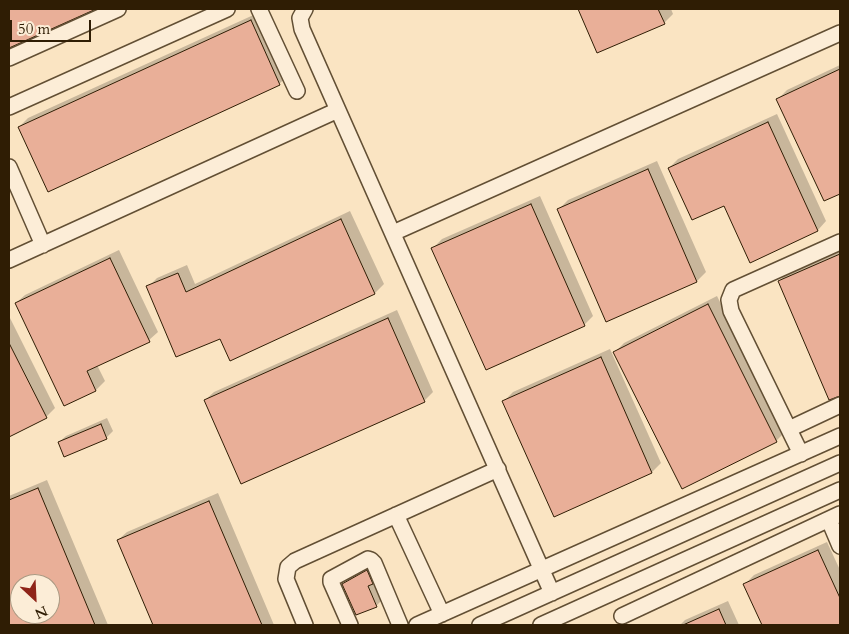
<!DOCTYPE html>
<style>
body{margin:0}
#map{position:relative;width:849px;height:634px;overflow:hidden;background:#fae4c2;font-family:Cardo,serif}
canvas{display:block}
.frame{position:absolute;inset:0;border:10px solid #2f1d04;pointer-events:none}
.north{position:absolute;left:10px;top:574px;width:50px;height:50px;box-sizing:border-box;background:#fcedd7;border:1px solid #aa9a83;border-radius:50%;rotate:155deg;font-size:14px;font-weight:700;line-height:20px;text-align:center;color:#2f1d04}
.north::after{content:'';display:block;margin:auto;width:18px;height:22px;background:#8f2418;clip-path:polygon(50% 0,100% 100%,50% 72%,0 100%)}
.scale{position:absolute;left:10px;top:20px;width:81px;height:22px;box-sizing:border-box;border:2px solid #2f1d04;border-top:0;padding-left:6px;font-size:15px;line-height:18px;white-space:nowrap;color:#2f1d04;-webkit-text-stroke:4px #fcedd7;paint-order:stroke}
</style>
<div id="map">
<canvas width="849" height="634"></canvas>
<div class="frame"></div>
<div class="north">N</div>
<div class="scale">50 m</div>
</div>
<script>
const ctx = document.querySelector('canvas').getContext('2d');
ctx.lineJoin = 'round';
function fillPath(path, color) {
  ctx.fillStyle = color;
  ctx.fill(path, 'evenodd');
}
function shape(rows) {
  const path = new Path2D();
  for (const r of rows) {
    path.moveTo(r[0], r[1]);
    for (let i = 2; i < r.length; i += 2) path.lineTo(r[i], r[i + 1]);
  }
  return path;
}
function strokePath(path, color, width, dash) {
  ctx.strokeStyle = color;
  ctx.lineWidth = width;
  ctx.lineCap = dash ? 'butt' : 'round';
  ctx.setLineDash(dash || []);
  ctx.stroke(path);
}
const shadow = shape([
 [9,9,93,9,9,46],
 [580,9,671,9,673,14,664,23,598,51],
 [260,12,289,75,280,83,48,190,19,127,28,118],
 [840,65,840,192,825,200,778,99,787,90],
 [777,114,826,221,818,230,724,204,669,168,678,159],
 [657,161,706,272,697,281,559,209,568,200],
 [540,196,593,316,584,325,433,248,442,239],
 [350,211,384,284,375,293,231,360,220,337,148,287,157,278,187,265,195,284],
 [119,250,158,332,149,340,97,365,105,381,96,390,64,405,16,303,25,295],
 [840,250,840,394,830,398,779,281,788,272],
 [717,296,785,432,776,441,615,352,624,343],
 [397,310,433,392,424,401,205,400,214,392],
 [9,316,55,408,46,417,9,436],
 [610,349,661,463,652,472,555,515,504,401,513,392],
 [107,418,113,431,106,438,59,442,66,436],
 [47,480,108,625,9,625,9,496],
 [20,584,50,584,50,614,20,614],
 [218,493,274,625,154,625,118,540,127,532],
 [827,542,840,570,840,625,764,625,745,584,754,575],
 [374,565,383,599,376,606,343,584,350,577],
 [728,601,739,625,680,625,685,620]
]);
const building = shape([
 [9,9,96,9,9,48,9,9],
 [578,9,658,9,665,24,597,53,578,9],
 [251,20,280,85,48,192,18,127,251,20],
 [840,69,840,194,824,201,776,99,840,69],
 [768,122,818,231,750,263,724,206,692,220,668,168,768,122],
 [648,169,697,282,606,322,557,209,648,169],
 [531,204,585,326,486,370,431,248,531,204],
 [341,219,375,294,230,361,220,339,176,357,146,286,178,273,186,292,341,219],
 [840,254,840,396,829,400,778,281,840,254],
 [110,258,150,342,87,371,96,391,64,406,15,303,110,258],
 [708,304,777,442,682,489,613,352,708,304],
 [388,318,425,402,241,484,204,400,388,318],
 [9,343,47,418,9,437,9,343],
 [601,357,652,473,554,517,502,401,601,357],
 [101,424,107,439,64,457,58,442,101,424],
 [38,488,95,625,9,625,9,500,38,488],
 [20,584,50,584,50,614,20,614,20,584],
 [209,501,262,625,153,625,117,540,209,501],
 [818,550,840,598,840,625,762,625,743,584,818,550],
 [367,570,373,584,368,586,377,607,356,615,342,584,367,570],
 [719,609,726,625,683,625,719,609]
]);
const minor = shape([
 [259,9,297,91],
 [305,9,300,18,302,29,552,593],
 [9,58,118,9],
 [9,107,227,9],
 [9,167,43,245],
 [393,233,840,33],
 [9,260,338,110],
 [789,429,840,405],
 [801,454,731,311,729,300,733,290,840,242],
 [396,515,442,614],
 [829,520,840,546],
 [622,616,840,514],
 [305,625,286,579,288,567,295,561,498,469],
 [350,625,331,582,331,579,368,559,371,560,374,563,400,625],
 [417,625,840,436],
 [480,625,840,463],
 [541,625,840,490]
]);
fillPath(shadow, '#0003');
fillPath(building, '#e9af98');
strokePath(building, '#2f1d04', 1);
strokePath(minor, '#624f34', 18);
strokePath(minor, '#fcedd7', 15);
</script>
